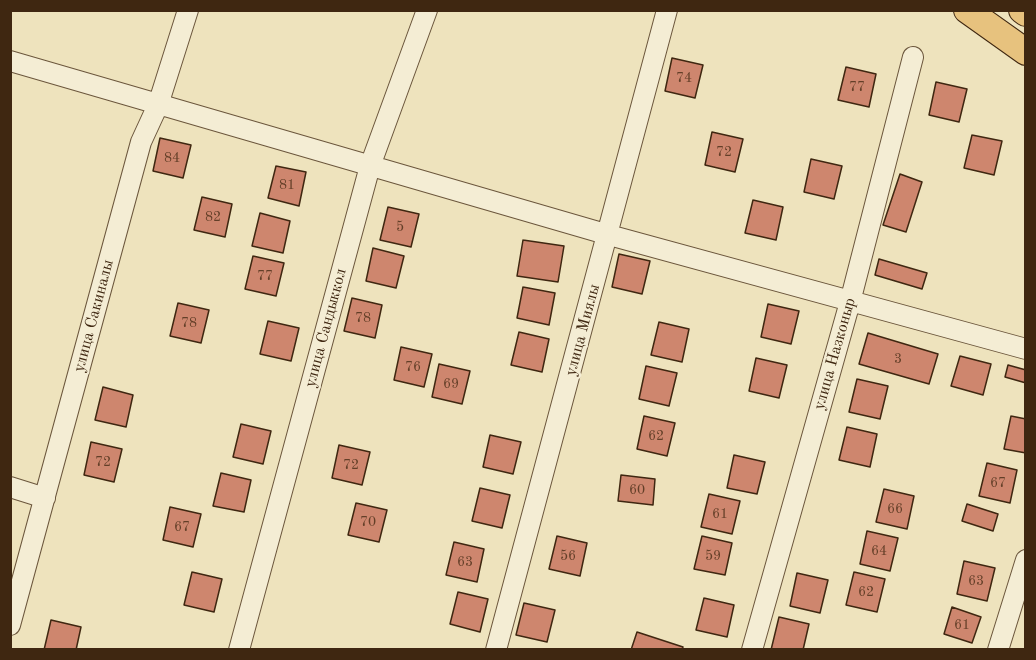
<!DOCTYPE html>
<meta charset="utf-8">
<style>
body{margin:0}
#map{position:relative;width:1036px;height:660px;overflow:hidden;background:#eee3bd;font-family:"Old Standard TT",serif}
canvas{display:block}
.frame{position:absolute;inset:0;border:12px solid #3f2711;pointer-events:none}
</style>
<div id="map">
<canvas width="1036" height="660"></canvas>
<div class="frame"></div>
</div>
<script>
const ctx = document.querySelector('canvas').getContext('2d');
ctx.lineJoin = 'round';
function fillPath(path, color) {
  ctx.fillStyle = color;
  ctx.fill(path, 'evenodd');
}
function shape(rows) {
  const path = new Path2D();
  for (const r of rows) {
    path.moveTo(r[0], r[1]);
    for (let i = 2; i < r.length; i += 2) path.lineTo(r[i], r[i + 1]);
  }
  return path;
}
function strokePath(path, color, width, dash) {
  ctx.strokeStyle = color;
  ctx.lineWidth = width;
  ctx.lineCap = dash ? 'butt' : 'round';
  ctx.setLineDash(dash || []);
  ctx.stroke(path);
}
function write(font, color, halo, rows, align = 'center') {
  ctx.font = font + ' "Old Standard TT",serif';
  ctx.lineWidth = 4.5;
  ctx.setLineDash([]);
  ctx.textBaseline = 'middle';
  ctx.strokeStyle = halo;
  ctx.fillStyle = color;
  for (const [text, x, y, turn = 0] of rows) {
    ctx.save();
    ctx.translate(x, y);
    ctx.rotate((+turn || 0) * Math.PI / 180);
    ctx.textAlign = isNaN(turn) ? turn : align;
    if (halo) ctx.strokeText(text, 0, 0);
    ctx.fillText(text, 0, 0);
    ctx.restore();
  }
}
const building = shape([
 [672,58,703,65,695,98,665,91,672,58],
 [846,67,876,74,869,107,838,100,846,67],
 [936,82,967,89,959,122,929,115,936,82],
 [712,132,743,139,735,172,705,165,712,132],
 [972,135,1002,141,994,175,964,168,972,135],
 [160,138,191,145,183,178,153,171,160,138],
 [811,159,842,166,834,199,804,192,811,159],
 [276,166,306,172,299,206,268,198,276,166],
 [900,174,922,182,906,232,883,225,900,174],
 [202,197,232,204,225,237,194,230,202,197],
 [753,200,783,207,776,240,745,233,753,200],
 [388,207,419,214,411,247,380,240,388,207],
 [260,213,290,221,283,253,252,246,260,213],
 [523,240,564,246,558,282,517,276,523,240],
 [373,248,404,256,396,288,366,281,373,248],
 [619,254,650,261,642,294,612,287,619,254],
 [253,256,284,263,276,296,245,289,253,256],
 [879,259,927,273,922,289,875,275,879,259],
 [523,287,555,293,549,325,517,318,523,287],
 [352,298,382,305,375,338,344,331,352,298],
 [178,303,209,310,201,343,170,336,178,303],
 [768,304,799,311,791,344,761,337,768,304],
 [268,321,299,328,291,361,260,354,268,321],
 [659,322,689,329,682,362,651,355,659,322],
 [519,332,549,339,542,372,511,365,519,332],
 [868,333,938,354,929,384,859,364,868,333],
 [401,347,432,354,424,387,394,380,401,347],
 [960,356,991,364,983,395,951,386,960,356],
 [756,358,787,365,779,398,749,391,756,358],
 [439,364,470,371,462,404,432,397,439,364],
 [1008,365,1026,370,1026,383,1005,377,1008,365],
 [646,366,677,373,669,406,639,399,646,366],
 [857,379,888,386,880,419,849,412,857,379],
 [103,387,133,395,126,427,95,420,103,387],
 [644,416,675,423,667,456,637,449,644,416],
 [1011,416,1026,419,1026,453,1004,449,1011,416],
 [241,424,271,431,263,464,233,457,241,424],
 [847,427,877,434,870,467,839,460,847,427],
 [490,435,521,442,513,474,483,467,490,435],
 [91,442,122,449,114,482,84,475,91,442],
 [339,445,370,452,362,485,332,478,339,445],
 [734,455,765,462,757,494,727,488,734,455],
 [987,463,1017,470,1010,503,979,496,987,463],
 [221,473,251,480,244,512,213,506,221,473],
 [621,475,655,479,653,505,618,501,621,475],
 [480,488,510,495,502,528,472,521,480,488],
 [884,489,914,496,907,529,876,522,884,489],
 [709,494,740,501,732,534,701,527,709,494],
 [356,503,387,510,379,542,348,535,356,503],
 [967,504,998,514,993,531,962,521,967,504],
 [170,507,201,514,193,547,163,540,170,507],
 [867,531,898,538,890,571,860,564,867,531],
 [557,536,587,543,580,576,549,569,557,536],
 [702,536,732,543,725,575,694,569,702,536],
 [454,542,484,549,477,582,446,575,454,542],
 [964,561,995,568,987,601,957,594,964,561],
 [192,572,222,579,214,612,184,605,192,572],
 [854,572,885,579,877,612,846,605,854,572],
 [797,573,828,580,820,613,790,606,797,573],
 [458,592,488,599,480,632,450,624,458,592],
 [704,598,734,605,727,637,696,630,704,598],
 [524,603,555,610,547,642,516,635,524,603],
 [952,607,981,617,972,643,944,634,952,607],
 [779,617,809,624,803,650,771,650,779,617],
 [51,620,81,627,76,650,44,650,51,620],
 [637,632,683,647,682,650,631,650,637,632]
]);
const minor = shape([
 [10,61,609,235,1026,349],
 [10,487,45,498],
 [10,625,141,142,158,105,188,10],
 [239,650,370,166,427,10],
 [496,650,667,10],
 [752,650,850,302,913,57],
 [998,650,1026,560]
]);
const major = shape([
 [967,10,1026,52],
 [1022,10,1026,13]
]);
const numberNames = [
 ["74",684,78],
 ["77",857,87],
 ["72",724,152],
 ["84",172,158],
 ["81",287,185],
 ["82",213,217],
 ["5",400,227],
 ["77",265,276],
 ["78",363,318],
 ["78",189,323],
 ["3",898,359],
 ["76",413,367],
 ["69",451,384],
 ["62",656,436],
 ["72",103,462],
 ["72",351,465],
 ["67",998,483],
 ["60",637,490],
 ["66",895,509],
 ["61",720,514],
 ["70",368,522],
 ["67",182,527],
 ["64",879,551],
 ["56",568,556],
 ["59",713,556],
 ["63",465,562],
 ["63",976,581],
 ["62",866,592],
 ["61",962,625]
];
const streetNames = [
 ["улица Сакиналы",94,316,-75],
 ["улица Сандыккол",326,328,-75],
 ["улица Миялы",583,330,-75],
 ["улица Назконыр",835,354,-74]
];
fillPath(building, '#ce866e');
strokePath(building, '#3f2711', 1.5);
strokePath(minor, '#6b563c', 22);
strokePath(major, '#3f2711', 28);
strokePath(minor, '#f4edd4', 20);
strokePath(major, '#e7c27e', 26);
write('14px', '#633f28', null, numberNames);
write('16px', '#3f2711', '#f4edd4', streetNames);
</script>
